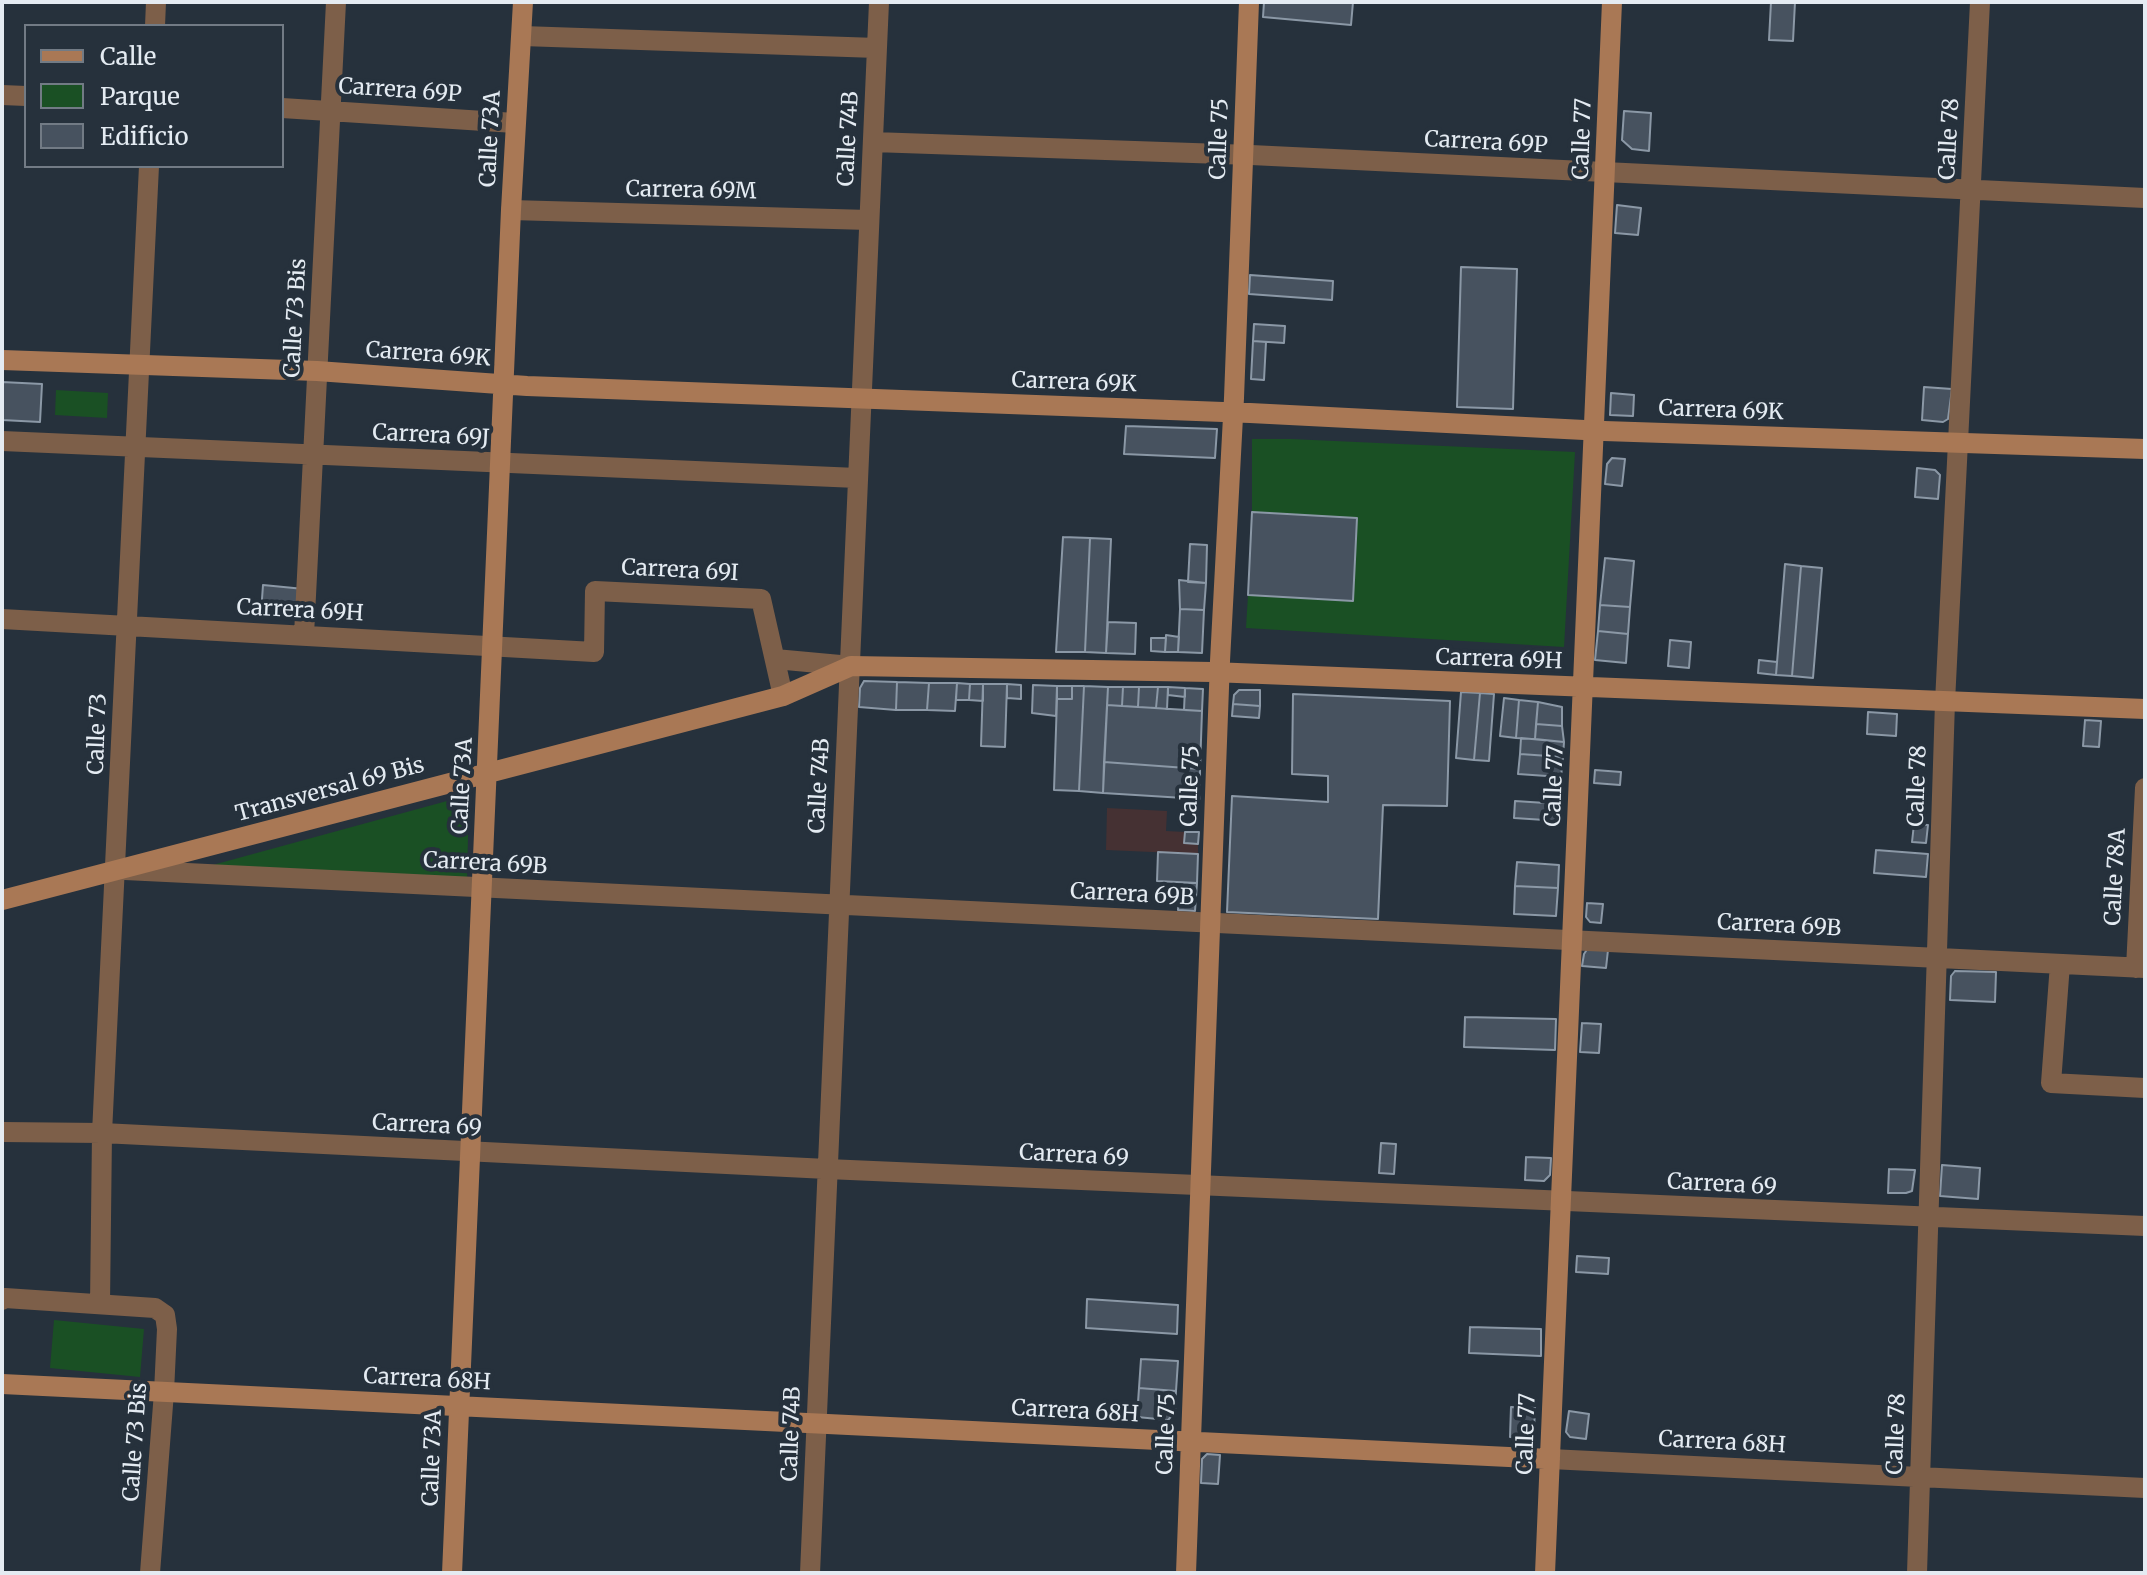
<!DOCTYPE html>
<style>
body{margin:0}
#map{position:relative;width:2147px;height:1575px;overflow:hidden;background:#26313c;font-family:Merriweather,serif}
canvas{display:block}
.frame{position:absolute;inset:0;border:4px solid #e4ebf2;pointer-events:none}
.legend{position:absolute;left:24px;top:24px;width:260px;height:144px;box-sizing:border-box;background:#26313c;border:2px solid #727b85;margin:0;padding:10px 14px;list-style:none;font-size:24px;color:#e4ebf2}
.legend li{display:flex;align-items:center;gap:16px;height:40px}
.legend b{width:40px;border:2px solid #727b85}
</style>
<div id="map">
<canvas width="2147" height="1575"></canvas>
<div class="frame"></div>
<ul class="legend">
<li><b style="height:10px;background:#a97855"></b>Calle</li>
<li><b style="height:22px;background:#1a5024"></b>Parque</li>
<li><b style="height:22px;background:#47525f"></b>Edificio</li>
</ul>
</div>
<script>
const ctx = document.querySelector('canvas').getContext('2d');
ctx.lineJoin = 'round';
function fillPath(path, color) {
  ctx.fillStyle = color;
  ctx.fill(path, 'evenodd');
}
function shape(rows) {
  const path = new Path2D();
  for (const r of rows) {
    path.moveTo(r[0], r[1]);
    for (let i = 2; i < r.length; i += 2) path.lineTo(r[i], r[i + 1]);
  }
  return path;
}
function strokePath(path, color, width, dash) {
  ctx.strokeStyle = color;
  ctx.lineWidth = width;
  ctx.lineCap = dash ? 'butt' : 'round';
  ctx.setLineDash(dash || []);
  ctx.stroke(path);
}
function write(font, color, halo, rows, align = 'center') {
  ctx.font = font + ' Merriweather,serif';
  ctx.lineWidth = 8;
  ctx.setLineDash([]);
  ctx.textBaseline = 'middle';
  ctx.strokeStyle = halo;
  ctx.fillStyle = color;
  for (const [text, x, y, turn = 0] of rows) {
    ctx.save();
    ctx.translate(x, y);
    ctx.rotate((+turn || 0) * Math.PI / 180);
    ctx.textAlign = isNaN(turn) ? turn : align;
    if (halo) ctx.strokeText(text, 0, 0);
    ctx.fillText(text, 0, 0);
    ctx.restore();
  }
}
const industrial = shape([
 [1107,808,1167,811,1166,831,1185,832,1184,843,1198,844,1198,854,1106,850]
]);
const green = shape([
 [56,390,108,393,107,418,55,415],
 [1252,439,1291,439,1575,452,1564,647,1246,628,1248,595,1353,601,1356,518,1252,512],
 [469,795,467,880,209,866],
 [54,1320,144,1329,140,1377,50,1368]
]);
const building = shape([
 [1264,2,1353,2,1351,25,1263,17,1264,2],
 [1771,2,1795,2,1793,41,1769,40,1771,2],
 [1624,111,1651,113,1649,151,1632,149,1622,140,1624,111],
 [1617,205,1641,208,1638,235,1615,233,1617,205],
 [1461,267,1517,269,1513,409,1457,407,1461,267],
 [1250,275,1333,281,1332,300,1249,294,1250,275],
 [1254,324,1285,326,1284,343,1253,341,1254,324],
 [1253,341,1266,342,1264,380,1251,379,1253,341],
 [2,382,42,384,40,422,2,420,2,382],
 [1924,387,1952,389,1948,419,1943,422,1922,420,1924,387],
 [1611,393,1634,395,1633,416,1610,415,1611,393],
 [1126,426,1217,429,1215,458,1124,454,1126,426],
 [1612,458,1625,459,1622,486,1605,484,1607,464,1612,458],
 [1917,468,1935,470,1940,475,1938,499,1915,497,1917,468],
 [1252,512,1357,518,1353,601,1248,595,1252,512],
 [1063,537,1090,538,1085,652,1056,652,1063,537],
 [1090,538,1111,539,1106,653,1085,652,1090,538],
 [1190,544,1207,545,1206,583,1188,582,1190,544],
 [1605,558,1634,561,1630,607,1600,605,1605,558],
 [1785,564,1801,566,1792,676,1776,675,1785,564],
 [1801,566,1822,568,1813,678,1792,676,1801,566],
 [1179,580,1206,583,1204,610,1180,609,1179,580],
 [263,585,304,589,302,616,261,613,263,585],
 [1600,605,1630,607,1628,634,1598,631,1600,605],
 [1180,609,1204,610,1202,653,1178,652,1180,609],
 [1108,622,1136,623,1135,654,1106,653,1108,622],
 [1598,631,1628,634,1626,663,1595,660,1598,631],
 [1166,635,1179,637,1178,652,1165,652,1166,635],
 [1151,638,1166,638,1165,652,1151,651,1151,638],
 [1670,640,1691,642,1689,668,1668,666,1670,640],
 [1759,660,1777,662,1776,675,1758,673,1759,660],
 [864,681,897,682,896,710,859,707,860,688,864,681],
 [897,682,929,683,927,710,896,710,897,682],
 [929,683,957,683,955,711,927,710,929,683],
 [957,683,970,684,969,700,956,700,957,683],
 [970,684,983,684,983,701,969,700,970,684],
 [983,684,1007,684,1005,747,981,746,983,684],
 [1007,684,1021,685,1021,699,1007,698,1007,684],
 [1033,685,1057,686,1056,716,1032,713,1033,685],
 [1057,686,1072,686,1072,699,1057,699,1057,686],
 [1072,686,1084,686,1079,791,1054,790,1057,699,1072,699,1072,686],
 [1084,686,1108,687,1103,793,1079,791,1084,686],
 [1108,687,1123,687,1122,706,1107,705,1108,687],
 [1123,687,1139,687,1138,707,1122,706,1123,687],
 [1139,687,1158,687,1156,708,1138,707,1139,687],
 [1158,687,1168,687,1167,709,1156,708,1158,687],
 [1168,687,1185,688,1185,697,1168,695,1168,687],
 [1185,688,1203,689,1202,711,1184,710,1185,688],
 [1239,690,1260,690,1260,706,1233,704,1234,695,1239,690],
 [1461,692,1480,693,1474,760,1456,758,1461,692],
 [1480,693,1494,694,1489,761,1474,760,1480,693],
 [1293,694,1450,701,1447,806,1383,805,1378,919,1227,912,1232,796,1328,802,1328,776,1292,774,1293,694],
 [1504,698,1519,700,1516,738,1500,736,1504,698],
 [1519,700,1538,702,1535,739,1516,738,1519,700],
 [1538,702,1562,707,1562,726,1536,724,1538,702],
 [1233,704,1260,706,1259,718,1232,716,1233,704],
 [1107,705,1202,711,1200,769,1104,762,1107,705],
 [1868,712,1897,714,1896,736,1867,734,1868,712],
 [2085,720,2101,721,2099,747,2083,746,2085,720],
 [1536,724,1562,726,1564,742,1535,739,1536,724],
 [1521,738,1564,742,1563,757,1520,754,1521,738],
 [1520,754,1563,757,1561,777,1518,774,1520,754],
 [1104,762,1200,769,1200,799,1103,793,1104,762],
 [1595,770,1621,772,1620,785,1594,783,1595,770],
 [1515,801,1561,804,1560,821,1514,818,1515,801],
 [1914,824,1928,825,1926,843,1912,842,1914,824],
 [1185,832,1199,832,1198,844,1184,843,1185,832],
 [1876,850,1928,854,1926,877,1874,873,1876,850],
 [1158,852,1198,854,1197,883,1157,881,1158,852],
 [1517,862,1559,865,1558,888,1515,886,1517,862],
 [1184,883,1197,883,1196,897,1183,896,1184,883],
 [1515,886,1558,888,1556,916,1514,914,1515,886],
 [1179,896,1196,897,1195,911,1178,910,1179,896],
 [1587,903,1603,904,1601,923,1590,922,1586,917,1587,903],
 [1588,948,1608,950,1606,968,1582,966,1584,954,1588,948],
 [1955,971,1996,972,1995,1002,1950,1000,1951,976,1955,971],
 [1465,1017,1556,1019,1555,1050,1464,1047,1465,1017],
 [1582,1023,1601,1024,1599,1053,1580,1052,1582,1023],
 [1381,1143,1396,1144,1394,1174,1379,1173,1381,1143],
 [1526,1157,1551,1158,1550,1175,1544,1181,1525,1180,1526,1157],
 [1942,1165,1980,1168,1978,1199,1940,1196,1942,1165],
 [1889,1169,1915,1170,1912,1191,1906,1193,1888,1193,1889,1169],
 [1577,1256,1609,1258,1608,1274,1576,1272,1577,1256],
 [1087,1299,1178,1305,1177,1334,1086,1328,1087,1299],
 [1470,1327,1541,1329,1541,1356,1469,1353,1470,1327],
 [1141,1359,1178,1361,1176,1391,1139,1388,1141,1359],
 [1139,1388,1176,1391,1175,1412,1168,1420,1137,1417,1139,1388],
 [1511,1407,1535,1408,1534,1430,1532,1435,1526,1438,1510,1437,1511,1407],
 [1569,1411,1589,1414,1586,1439,1570,1437,1566,1432,1569,1411],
 [1207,1454,1220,1455,1218,1484,1201,1483,1202,1459,1207,1454]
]);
const street = shape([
 [155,26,156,2],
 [522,36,877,48],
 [2,95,26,96],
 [282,108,515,123],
 [873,142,1251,155,2145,198],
 [511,210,869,220],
 [2,441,857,478],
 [2,619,594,652,595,591,761,599,783,696],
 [304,635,336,2],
 [775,659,851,666],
 [125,870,2145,968],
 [2060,964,2051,1083,2145,1088],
 [2136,968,2145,788],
 [2,1132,102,1133,827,1169,2145,1226],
 [2,1300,5,1298,155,1308,165,1315,167,1329,164,1392,150,1573],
 [100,1304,102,1133,149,166],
 [1550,1459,2145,1488],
 [810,1573,879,2],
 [1917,1573,1945,702,1980,2]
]);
const secondary = shape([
 [2,360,317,371,527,386,1250,413,1604,431,2145,449],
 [2,900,783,696,851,666,1212,672,2145,709],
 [2,1384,1550,1459],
 [452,1573,511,210,523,2],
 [1186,1573,1220,661,1234,398,1249,2],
 [1545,1573,1612,2]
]);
const streetNames = [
 ["Carrera 69P",400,91,4],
 ["Calle 73A",491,139,-87],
 ["Calle 74B",849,139,-87],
 ["Calle 75",1220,139,-88],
 ["Calle 77",1583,139,-88],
 ["Calle 78",1950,139,-87],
 ["Carrera 69P",1486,143,3],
 ["Carrera 69M",691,191,1],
 ["Calle 73 Bis",296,318,-87],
 ["Carrera 69K",428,355,4],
 ["Carrera 69K",1074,383,2],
 ["Carrera 69K",1721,411,2],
 ["Carrera 69J",431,436,3],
 ["Carrera 69I",680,571,3],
 ["Carrera 69H",300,611,3],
 ["Carrera 69H",1499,660,2],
 ["Calle 73",98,734,-88],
 ["Calle 73A",463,786,-87],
 ["Calle 74B",820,786,-87],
 ["Calle 75",1191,786,-88],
 ["Calle 77",1555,786,-88],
 ["Calle 78",1918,786,-88],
 ["Transversal 69 Bis",330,790,-15],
 ["Carrera 69B",485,864,3],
 ["Calle 78A",2116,877,-87],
 ["Carrera 69B",1132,895,3],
 ["Carrera 69B",1779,926,3],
 ["Carrera 69",427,1126,3],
 ["Carrera 69",1074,1156,3],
 ["Carrera 69",1722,1185,3],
 ["Carrera 68H",427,1380,3],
 ["Carrera 68H",1075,1412,3],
 ["Calle 74B",792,1434,-88],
 ["Calle 75",1167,1434,-88],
 ["Calle 77",1527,1434,-88],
 ["Calle 78",1897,1434,-88],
 ["Calle 73 Bis",136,1442,-86],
 ["Carrera 68H",1722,1443,3],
 ["Calle 73A",433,1458,-88]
];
fillPath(industrial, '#453133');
fillPath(green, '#1a5024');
fillPath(building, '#47525f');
strokePath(building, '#8b98a6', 2);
strokePath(street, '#7d5f49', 20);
strokePath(secondary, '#a97855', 20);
write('22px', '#e4ebf2', '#26313c', streetNames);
</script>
